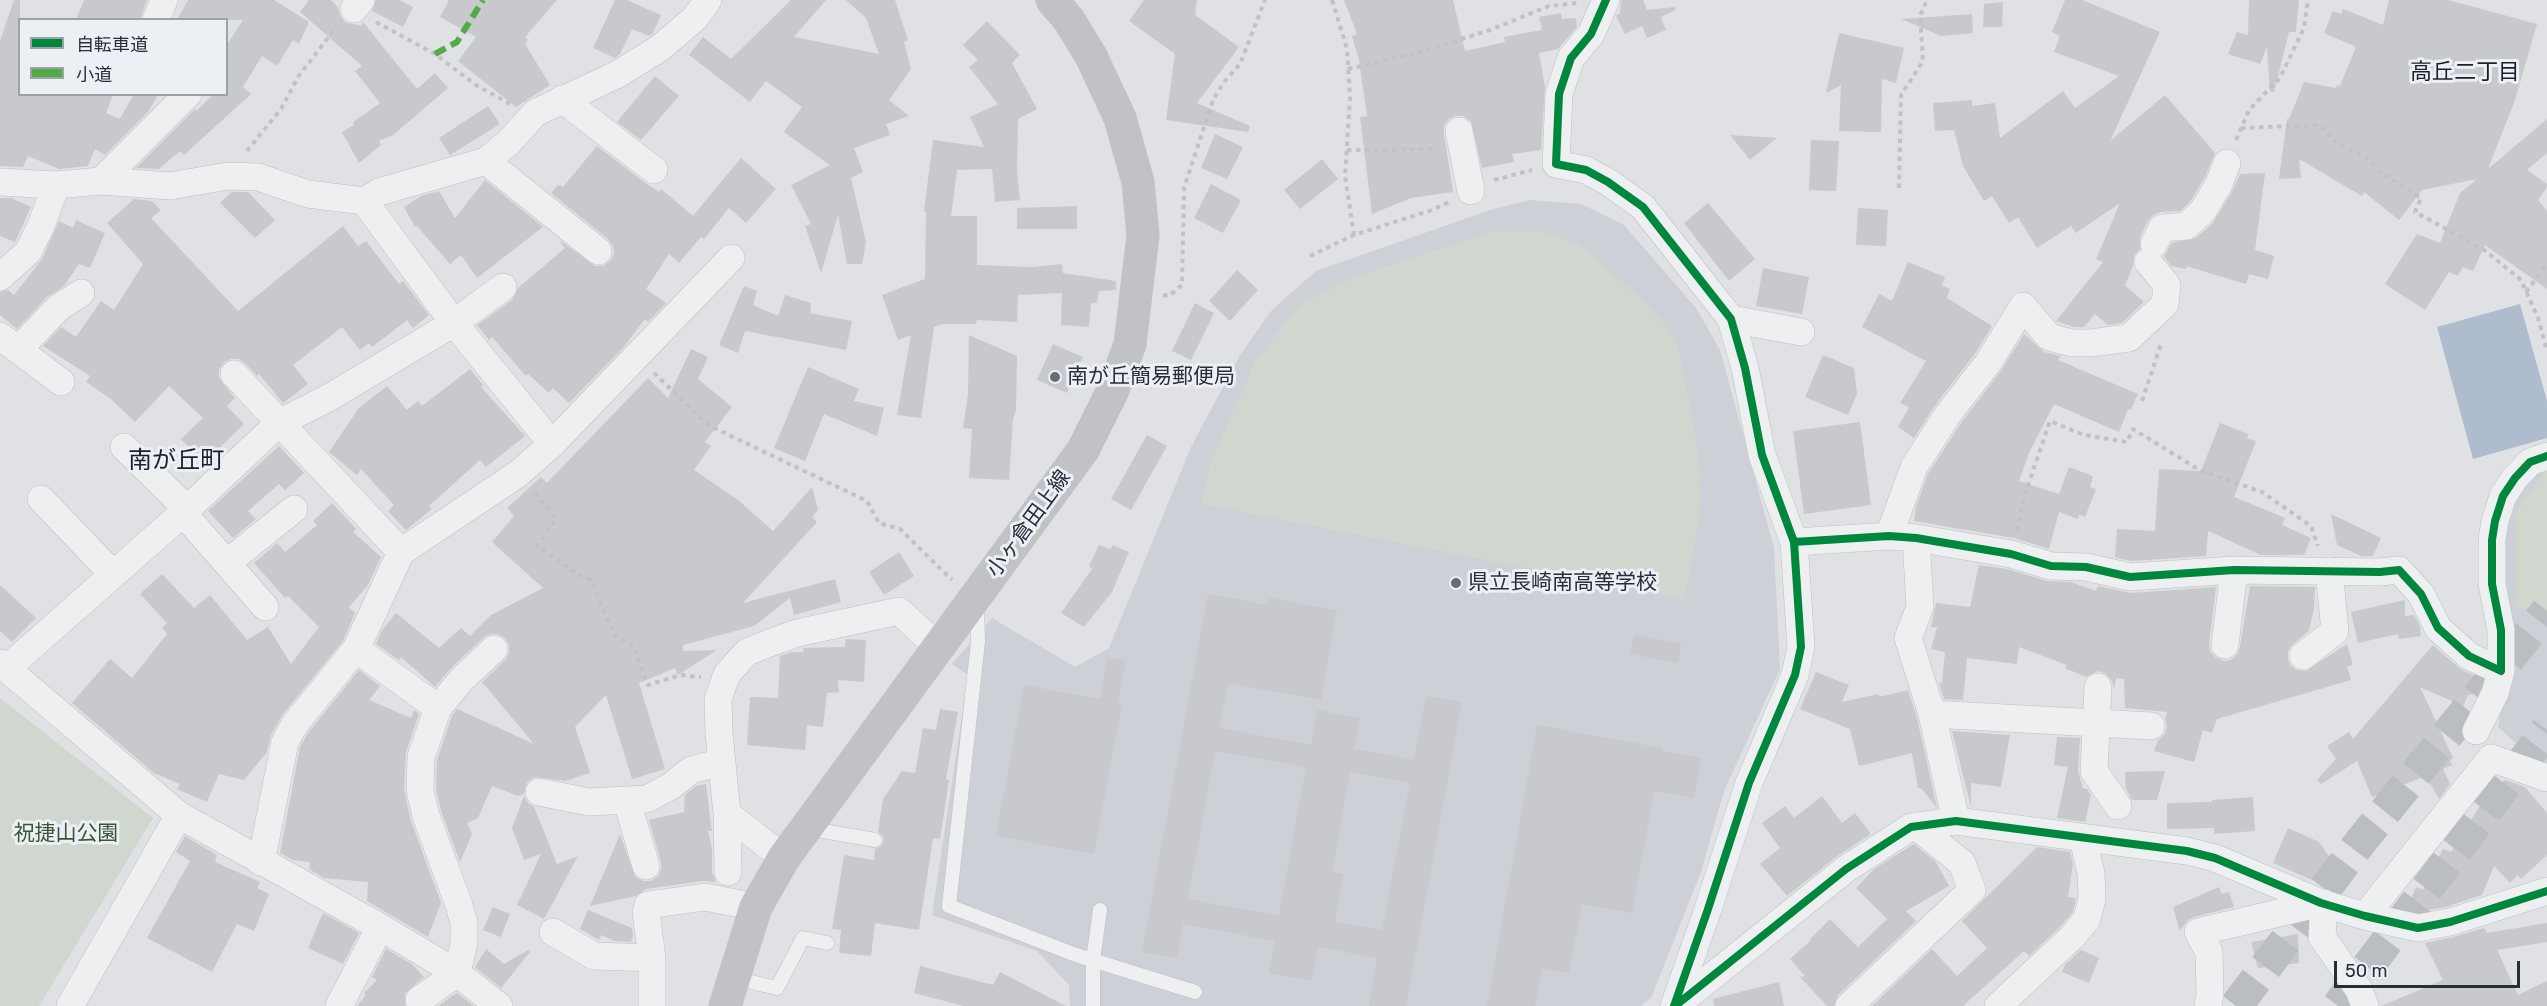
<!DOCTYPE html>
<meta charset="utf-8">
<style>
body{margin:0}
#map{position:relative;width:2547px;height:1006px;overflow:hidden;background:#dfe1e4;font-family:Rubik,"Noto Sans JP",sans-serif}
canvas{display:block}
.legend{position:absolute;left:18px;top:18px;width:210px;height:78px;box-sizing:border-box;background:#eceff4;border:2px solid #9da1aa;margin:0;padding:8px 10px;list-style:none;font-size:18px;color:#272d3b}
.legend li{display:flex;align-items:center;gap:12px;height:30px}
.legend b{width:30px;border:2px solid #9da1aa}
.scale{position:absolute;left:2334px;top:961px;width:186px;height:27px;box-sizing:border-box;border:3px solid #272d3b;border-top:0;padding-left:8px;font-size:18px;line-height:21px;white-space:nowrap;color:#272d3b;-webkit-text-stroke:4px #eceff4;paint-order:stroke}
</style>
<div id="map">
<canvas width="2547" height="1006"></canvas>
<ul class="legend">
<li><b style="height:8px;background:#00873e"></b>自転車道</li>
<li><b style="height:8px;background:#53ab46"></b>小道</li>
</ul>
<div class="scale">50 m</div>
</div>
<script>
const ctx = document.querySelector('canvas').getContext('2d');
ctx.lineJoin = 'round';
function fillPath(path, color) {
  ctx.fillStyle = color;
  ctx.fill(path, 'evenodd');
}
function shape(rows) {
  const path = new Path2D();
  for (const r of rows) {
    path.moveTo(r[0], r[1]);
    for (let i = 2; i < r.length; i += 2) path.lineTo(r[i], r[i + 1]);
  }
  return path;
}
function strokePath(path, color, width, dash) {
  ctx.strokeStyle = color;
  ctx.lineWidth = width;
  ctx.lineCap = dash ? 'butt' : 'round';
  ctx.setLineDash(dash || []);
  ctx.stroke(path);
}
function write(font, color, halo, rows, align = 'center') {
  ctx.font = font + ' Rubik,"Noto Sans JP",sans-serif';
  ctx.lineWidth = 6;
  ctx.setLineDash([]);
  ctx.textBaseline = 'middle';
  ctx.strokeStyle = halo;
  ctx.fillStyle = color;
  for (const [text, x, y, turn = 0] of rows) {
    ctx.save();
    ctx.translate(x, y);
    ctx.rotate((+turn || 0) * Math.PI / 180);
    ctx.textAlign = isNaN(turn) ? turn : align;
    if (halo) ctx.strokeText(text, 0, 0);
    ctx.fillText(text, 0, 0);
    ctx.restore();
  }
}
const built = shape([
 [1530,200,1581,204,1624,225,1696,308,1720,350,1774,548,1780,669,1724,791,1701,872,1651,998,1641,1006,1070,1006,1069,985,1037,951,932,915,968,675,952,664,992,618,1075,667,1109,648,1191,447,1240,355,1271,311,1316,271,1493,209],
 [2547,460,2547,768,2541,766,2498,727,2506,677,2505,508]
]);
const green = shape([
 [1494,231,1539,231,1577,243,1641,298,1664,323,1679,349,1697,445,1701,496,1695,546,1684,599,1201,504,1210,463,1256,359,1301,304,1351,278],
 [2547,467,2547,615,2516,607,2516,512],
 [0,698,153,818,39,1006,0,1006]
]);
const water = shape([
 [2520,304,2547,401,2547,438,2473,459,2437,327]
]);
const building = shape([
 [14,0,20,0,20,94,113,94,106,113,120,119,134,94,159,94,148,112,105,155,95,149,88,166,59,169,28,156,23,167,0,166,0,41],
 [84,0,147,0,140,20,76,20],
 [188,0,274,0,309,22,299,44,293,40,277,66,262,56,243,87,251,94,184,155,180,151,159,169,136,168,195,109,196,111,214,94,226,94,226,46,243,20,177,20],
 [309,0,331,0,338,7,340,15,345,22,361,26,363,22,417,89,435,73,448,88,393,135,379,141,381,145,359,163,342,132,354,125,353,122,380,103,355,71,362,66,300,12],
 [376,0,399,0,413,7,403,27,372,11],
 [449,0,557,0,525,37,528,40,525,44,550,85,516,107,458,61,476,37,440,17],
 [615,0,627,0,661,15,653,33,649,36,632,29,620,54,615,58,593,48],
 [791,0,826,0,794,37,879,54,866,18,846,0,895,0,908,40,904,42,911,69,889,100,909,116,886,124,890,135,854,148,863,172,851,178,866,242,862,264,847,264,838,215,821,273,805,226,811,224,791,185,830,165,784,132,802,107,766,81,750,102,689,55,703,37,731,59],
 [1144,0,1197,0,1195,15,1239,47,1197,103,1250,126,1248,132,1166,120,1175,54,1129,21],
 [1344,0,1453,0,1465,51,1505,42,1504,37,1542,30,1539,17,1561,13,1562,19,1576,18,1577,27,1558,49,1539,53,1545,87,1541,150,1512,154,1514,162,1482,168,1471,121,1463,116,1455,116,1449,119,1444,125,1444,134,1453,192,1411,198,1372,214,1360,117,1367,116,1359,60,1352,36,1357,34],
 [1621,0,1643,0,1647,10,1675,7,1676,10,1661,17,1666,30,1647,38,1642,26,1625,34,1616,16,1620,13],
 [2065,0,2082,0,2160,32,2110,141,2165,95,2215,153,2205,177,2190,202,2180,211,2160,212,2153,215,2148,221,2140,237,2140,249,2134,256,2133,266,2125,285,2144,302,2122,323,2108,325,2095,314,2084,327,2074,327,2056,321,2103,262,2096,259,2120,203,2076,233,2071,226,2037,248,2018,217,2009,223,1992,196,1984,201,1963,166,1954,130,1935,131,1933,103,1972,100,1972,106,1995,103,2000,138,2063,91,2075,108,2119,76,2054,52,2060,36,2052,32],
 [2249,0,2299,0,2296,32,2289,32,2274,92,2270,92,2267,47,2260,64,2228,54,2237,32,2248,35],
 [2389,0,2448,0,2537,24,2515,100,2488,169,2547,119,2547,153,2527,170,2547,184,2547,187,2538,200,2547,211,2547,289,2485,245,2473,271,2463,267,2458,276,2449,272,2425,310,2385,284,2417,234,2440,243,2460,193,2477,179,2422,190,2399,220,2364,192,2362,196,2299,159,2301,178,2279,179,2287,119,2289,119,2304,82,2336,88,2337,85,2340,86,2356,47,2324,33,2333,11,2341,14,2343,9,2383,25],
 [2003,2,2002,27,1983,27,1984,4],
 [1972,14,1973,33,1941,36,1901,19],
 [987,21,1020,55,1012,63,1037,109,1018,119,1017,171,1020,200,995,202,992,169,957,170,951,216,977,216,977,265,1032,267,1062,264,1063,273,1116,281,1116,290,1099,291,1097,303,1091,303,1089,327,1061,325,1062,293,1018,295,1017,322,977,320,976,324,943,324,934,327,921,418,897,415,911,335,898,340,882,295,925,279,926,212,924,211,933,140,984,147,970,117,998,104,969,67,978,60,963,45],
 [1839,33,1904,48,1896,83,1882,79,1881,132,1839,131,1841,85,1826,93],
 [655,76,679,96,641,140,617,122],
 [488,106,500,124,450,155,439,138],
 [1215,134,1243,147,1227,179,1201,168],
 [1730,135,1777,138,1750,160],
 [1811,140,1839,141,1836,191,1809,190],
 [597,146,644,182,659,192,661,189,693,216,741,158,776,189,746,223,729,208,704,239,701,237,679,263,669,254,646,289,666,303,648,322,645,319,623,348,569,403,553,388,549,393,528,374,526,376,492,337,489,340,477,325,512,300,518,288,565,248,558,239,595,266,603,266,611,260,614,253,613,246,608,239,551,193,558,185,563,187],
 [1322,159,1338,179,1300,209,1284,190],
 [2265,173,2255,250,2274,256,2268,279,2249,274,2246,284,2186,266,2186,269,2171,266,2164,256,2172,243,2196,238,2212,224,2232,192,2240,174],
 [485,180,543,227,477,278,461,255,450,264,417,226,415,227,404,207,421,196,439,191,455,218],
 [1211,184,1241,200,1223,233,1194,218],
 [232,192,248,192,275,220,255,238,220,203],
 [0,198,11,198,31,207,15,242,0,236],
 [134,199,152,201,161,210,151,218,238,311,343,226,358,246,366,241,399,284,403,281,429,315,413,328,407,320,372,347,369,343,360,350,342,327,293,365,308,384,283,403,259,374,257,376,245,363,239,359,231,359,224,362,219,369,219,378,235,398,227,406,244,424,204,463,181,439,203,418,169,386,135,422,111,399,86,382,90,376,43,346,61,327,76,337,101,301,114,310,143,264,107,223],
 [1708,203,1755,259,1729,281,1684,223],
 [1077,206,1077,229,1017,229,1017,208],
 [1858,208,1888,210,1886,246,1856,245],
 [76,220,105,233,90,268,79,264,64,286,47,297,17,329,0,315,0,292,8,290,14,295,42,259,59,221,73,228],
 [1908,262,1945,277,1942,286,1950,289,1947,298,1992,326,1975,354,1936,404,1914,438,1898,427,1909,407,1900,403,1926,361,1862,327,1879,294,1892,301],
 [1763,268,1809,277,1802,314,1756,306],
 [1237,270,1258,290,1230,321,1209,301],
 [744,286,757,291,753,305,778,316,785,295,811,303,810,313,852,321,846,350,745,331,738,353,719,345],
 [1195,303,1214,313,1191,360,1172,351],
 [2024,334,2044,352,2061,356,2058,360,2138,394,2131,410,2128,409,2119,432,2054,404,2029,453,2019,481,2059,494,2069,467,2093,476,2090,487,2096,489,2085,517,2079,514,2078,519,2059,512,2049,549,2014,538,1914,521,1916,507,1928,474,1961,423,2001,371],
 [969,335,1017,356,1016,411,1013,419,1009,480,969,478,972,429,963,428,968,394],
 [1053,344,1083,357,1067,393,1037,380],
 [691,349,708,357,698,379,732,407,705,442,711,446,694,470,738,500,773,531,812,487,818,510,812,517,817,522,743,603,835,579,841,602,794,615,790,598,754,626,683,645,683,651,717,650,678,675,675,668,639,683,665,769,632,779,606,695,575,727,590,773,565,781,535,777,527,782,524,794,518,796,492,786,478,818,467,823,472,834,460,862,441,811,436,788,437,760,452,716,457,709,534,744,482,682,505,660,509,653,509,645,505,638,498,634,491,634,484,637,451,668,435,687,401,657,399,660,376,644,382,630,396,613,439,648,461,628,470,636,491,615,543,588,492,542,514,516,507,508,541,477,547,483,648,378,668,398],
 [1823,355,1854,368,1857,394,1848,415,1805,397],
 [808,367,859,389,854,401,884,408,877,436,824,414,805,461,774,448],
 [470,369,483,385,481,387,525,436,486,467,480,460,429,506,432,509,406,530,388,511,394,505,361,469,357,475,329,452,359,408,387,386,407,410,418,401,422,406],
 [1860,422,1871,505,1804,514,1793,431],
 [2220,423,2248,434,2247,438,2256,441,2234,497,2285,518,2282,525,2311,538,2304,555,2261,555,2208,531,2206,556,2131,561,2115,557,2117,529,2155,531,2159,469,2201,471],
 [1147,435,1167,446,1131,510,1111,499],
 [279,446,304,473,285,490,279,484,248,511,256,519,233,538,208,511],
 [332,503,356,529,353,532,381,557,368,585,349,607,355,613,343,641,283,714,271,735,267,752,244,780,219,774,207,802,177,789,180,784,154,773,72,703,110,659,132,678,167,634,162,628,167,623,140,594,162,574,194,608,210,595,247,640,268,627,291,664,319,627,288,596,285,598,254,563,277,543,285,552,317,525,313,521],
 [2331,514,2381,538,2373,556,2361,556,2337,545],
 [1099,545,1110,549,1113,545,1129,552,1112,592,1084,627,1061,613,1092,569,1089,566],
 [899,552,914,576,884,595,869,572],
 [1979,565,2007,569,2047,581,2071,582,2096,591,2098,586,2131,593,2216,587,2209,644,2210,651,2215,657,2224,661,2231,660,2237,655,2240,647,2250,586,2315,587,2314,608,2309,631,2293,644,2288,651,2288,659,2290,665,2297,670,2306,671,2347,644,2353,665,2347,667,2351,680,2217,719,2212,733,2203,730,2194,762,2154,751,2158,740,2164,735,2167,727,2165,718,2167,712,2125,708,2124,679,2116,678,2114,690,2112,680,2106,674,2098,671,2086,677,2065,668,2067,665,2019,647,2017,664,1967,658,1963,700,1944,699,1939,683,1942,683,1945,652,1931,649,1937,627,1931,627,1936,603,1970,607],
 [0,585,36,618,12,642,0,631],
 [1208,594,1268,605,1269,598,1337,610,1321,700,1228,683,1219,728,1311,745,1317,710,1360,718,1354,749,1414,760,1426,696,1462,702,1406,1006,1369,1006,1377,958,1318,947,1312,981,1269,973,1275,941,1183,924,1177,958,1142,952],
 [1215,751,1306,767,1279,916,1188,899],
 [1350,772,1410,783,1382,930,1335,922,1343,874,1332,872],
 [2405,600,2405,616,2414,615,2420,626,2421,636,2399,639,2398,634,2358,643,2351,612],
 [1634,635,1681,643,1678,663,1630,654],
 [846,639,866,640,864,682,838,680,839,692,827,693,823,727,807,725,805,750,747,745,750,697,778,698,780,656,791,652,804,652,803,648,845,647],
 [2433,645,2459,668,2482,680,2477,694,2468,695,2463,706,2420,687,2453,758,2450,760,2452,765,2443,769,2450,784,2439,799,2426,776,2372,797,2357,761,2321,784,2317,780,2336,759,2327,746,2349,732,2353,739],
 [1108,658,1126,661,1118,702,1122,703,1094,854,996,836,1024,685,1100,699],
 [359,670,380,686,369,700,411,718,414,710,419,714,406,752,404,790,411,821,441,903,428,937,367,901,368,882,324,878,309,869,310,862,293,860,280,853,300,747,308,733],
 [1816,672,1849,685,1842,702,1878,694,1879,697,1908,690,1917,718,1937,808,1921,788,1918,788,1912,753,1859,766,1850,729,1800,709],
 [940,709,958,712,946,779,949,780,940,839,933,838,919,930,875,923,871,956,839,953,841,930,832,929,844,855,874,860,875,849,881,846,884,841,883,836,878,832,883,799,902,771,915,773,923,728,936,730],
 [1537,725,1662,748,1662,751,1701,758,1694,798,1654,791,1632,913,1582,904,1569,973,1542,969,1535,1006,1487,1006],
 [1952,731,2010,735,2001,787,1971,783,1971,807],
 [2057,737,2080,738,2078,771,2083,788,2087,789,2091,795,2085,822,2057,818,2068,767,2054,765],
 [2165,771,2157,800,2132,800,2126,789,2125,772],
 [2505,780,2525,787,2547,813,2547,855,2521,879,2518,875,2510,883,2494,866,2482,895,2446,907,2418,912,2407,909,2416,887,2423,890,2443,849,2451,852,2485,798],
 [706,784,711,825,712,831,708,831,712,849,712,872,716,882,703,881,646,889,636,896,590,906,620,834,635,877,643,881,651,881,658,876,661,870,661,862,649,820,684,812,685,795,696,786],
 [524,796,528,803,534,807,557,864,578,856,544,919,517,905,541,854,524,860,512,828],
 [1822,796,1842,823,1855,813,1871,834,1836,857,1787,896,1760,864,1780,848,1762,823,1785,806,1794,818],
 [2253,797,2255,831,2214,834,2214,828,2167,829,2167,803,2212,802,2212,800],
 [2288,828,2319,842,2338,869,2335,890,2273,863],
 [185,836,217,855,215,862,260,882,257,888,269,894,254,931,237,924,212,972,147,938,190,861,176,852],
 [1914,844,1936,862,1949,886,1906,911,1916,921,1838,995,1834,1006,1827,1006,1800,977,1805,976,1790,959,1811,940,1810,939,1830,919,1858,947,1887,919,1856,888,1874,869],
 [2037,847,2070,852,2073,864,2068,897,2076,898,2073,912,2061,926,2029,956,2024,951,1963,1006,1872,1006,1932,949,1957,976,1987,948,1962,921],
 [2219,887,2222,894,2229,892,2234,907,2194,917,2188,920,2180,931,2173,907],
 [493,907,510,914,501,937,483,930],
 [588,910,632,928,633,935,631,942,615,941,601,935,599,940,580,929],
 [323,913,359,933,343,964,308,948],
 [2547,923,2547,942,2497,950,2518,995,2547,981,2547,1006,2381,1006,2443,980,2425,943,2453,937,2484,928,2487,933],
 [2298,934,2299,963,2258,968,2251,942],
 [386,949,412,964,424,977,405,993,405,1006,357,1006,366,995,364,993,377,980,372,977],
 [486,949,504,964,528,950,530,952,501,988,475,967],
 [2081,950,2099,958,2089,983,2062,972,2065,965],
 [920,966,993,985,1000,972,1066,1006,964,1006,914,993],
 [1779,982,1784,1006,1714,1006,1713,999],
 [457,993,474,1006,438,1006,452,996]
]);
const motorwayTunnel = shape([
 [2236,1006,2362,840,2547,611],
 [2338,1006,2547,730]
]);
const path = shape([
 [1332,0,1347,49,1350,98,1345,176,1354,235],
 [376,22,435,54,476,85,510,104],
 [1348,69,1421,52,1490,30,1549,6,1577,3],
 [2241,128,2319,125,2335,142,2367,158,2380,172,2421,198,2415,212,2483,249,2521,280,2538,318,2547,351],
 [2236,140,2249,110,2280,78,2304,28,2308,0],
 [1347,150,1436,149],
 [247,151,281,109,298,77,337,26],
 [1494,180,1532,170],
 [1899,188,1901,95,1923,61,1920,16,1927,0],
 [1310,256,1354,235,1432,210,1449,202],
 [2526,292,2547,264],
 [1163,295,1169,296,1182,285,1184,188,1213,100,1224,82,1240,64,1265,0],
 [654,373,708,425,867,501,879,523,900,529,952,580],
 [2142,401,2161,344],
 [535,493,556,519,537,546,578,574,591,580,614,634,633,646,648,685,680,675,701,677],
 [2017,530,2024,497,2050,421,2084,435,2127,442,2133,429,2201,471,2262,492,2311,526,2318,546]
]);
const service = shape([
 [977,606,978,642,949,906,1076,955,1195,992],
 [806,828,875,840],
 [734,978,777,988,803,938,827,943],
 [1093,1006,1093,960,1100,910]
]);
const minor = shape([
 [1606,0,1591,34,1571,58,1559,94,1556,164,1586,170,1608,182,1643,207,1731,319,1745,368,1762,455,1794,542,1801,647,1795,675,1749,783,1707,912,1674,1006],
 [354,9,361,0],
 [156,20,164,0],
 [562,99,654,170],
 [1459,131,1471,191],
 [486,161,598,251],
 [101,181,188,94],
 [0,182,56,185,101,181,170,186,228,176,258,177,308,194,364,201,379,192,486,161,509,142,535,113,618,74,660,48,695,18,708,0],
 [364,201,454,323,552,444],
 [2154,244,2162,228,2186,226,2202,212,2219,184,2227,163],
 [0,277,28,252,41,226,56,185],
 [1731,319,1801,332],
 [0,336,61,382],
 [18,350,58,308,81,293],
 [234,374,401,552],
 [124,447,187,509],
 [41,499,113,574],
 [183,513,265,607],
 [1889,536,1914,467,1948,414,1988,363,2023,306,2049,337,2072,343,2090,343,2129,338,2165,304,2167,285,2148,262],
 [1916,538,1920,607,1908,638,1932,714,1956,821],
 [1794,542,1889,536,1916,538,2011,554,2051,566,2086,567,2130,577,2234,570,2380,572,2399,570,2421,594,2438,628,2469,656,2501,671,2501,630,2492,584,2492,540,2495,521,2503,496,2515,478,2530,462,2547,456],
 [227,563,294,509],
 [2225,645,2234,570],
 [356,649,438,708],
 [2303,656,2335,631,2329,571],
 [0,663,179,815,380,927,457,973,499,1006],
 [7,668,183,513,279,423,330,397,454,323,503,287],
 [2098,687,2094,771,2118,806],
 [1932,714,2151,726],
 [2476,731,2495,693,2501,671],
 [539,792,589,802,647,799,671,786,691,770,722,762],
 [627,801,646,866],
 [727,814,728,872],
 [784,858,727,814,719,733,718,699,727,674,747,652,772,642,797,633,899,611,938,647],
 [261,862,285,742,295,724,356,649,401,552,518,474,552,444,731,258],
 [2324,903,2322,937,2359,990,2365,1006],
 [2365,916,2491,758,2547,778],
 [553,932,594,956,652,958],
 [419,1000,457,973,464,943,464,923,459,905,426,816,420,790,421,757,438,708,462,679,494,649],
 [70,1006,179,815],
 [339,1006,380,927],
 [652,1006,652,958,646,912,648,905,705,897,756,907],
 [1675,1006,1846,869,1911,827,1956,821,2187,851,2215,858,2321,903,2365,916,2418,928,2450,922,2547,891],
 [1849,1006,1972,890,1962,863,1916,826],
 [1998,1006,2072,937,2087,919,2092,898,2091,873,2083,839],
 [2208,1006,2210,994,2209,952,2198,932,2321,903]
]);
const secondary = shape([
 [725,1006,756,907,784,858,1083,450,1113,390,1130,344,1143,235,1138,182,1120,118,1091,56,1069,20,1052,0]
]);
const quiet = shape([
 [435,54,457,42,483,0]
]);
const cycleway = shape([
 [1606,0,1591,34,1571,58,1559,94,1556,164,1586,170,1608,182,1643,207,1731,319,1745,368,1762,455,1794,542,1801,647,1795,675,1749,783,1707,912,1674,1006],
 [1794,542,1889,536,1916,538,2011,554,2051,566,2086,567,2130,577,2234,570,2380,572,2399,570,2421,594,2438,628,2469,656,2501,671,2501,630,2492,584,2492,540,2495,521,2503,496,2515,478,2530,462,2547,456],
 [1675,1006,1846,869,1911,827,1956,821,2187,851,2215,858,2321,903,2365,916,2418,928,2450,922,2547,891]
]);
const markers = [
 [1055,377,6,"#676c76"],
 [1456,583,6,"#676c76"]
];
const poiNames = [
 ["南が丘簡易郵便局",1067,377],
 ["県立長崎南高等学校",1468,583]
];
const streetNames = [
 ["小ヶ倉田上線",1029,524,-54]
];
const parkNames = [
 ["祝捷山公園",66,834]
];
const neighbourhoodNames = [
 ["高丘二丁目",2465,73]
];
const quarterNames = [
 ["南が丘町",176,461]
];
fillPath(built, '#cdd0d7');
fillPath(green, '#cfd7cf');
fillPath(water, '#aebcce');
fillPath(building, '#c7c9cc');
strokePath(motorwayTunnel, '#babdc2', 33, [33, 16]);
strokePath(service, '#bdbfc2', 15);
strokePath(minor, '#bdbfc2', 28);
strokePath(path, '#c0c2c7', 4, [4.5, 4.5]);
strokePath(service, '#eeeff0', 14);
strokePath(minor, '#eeeff0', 27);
strokePath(secondary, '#c0c2c6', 33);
strokePath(quiet, '#53ab46', 6, [12, 6]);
strokePath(cycleway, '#00873e', 8);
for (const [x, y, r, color] of markers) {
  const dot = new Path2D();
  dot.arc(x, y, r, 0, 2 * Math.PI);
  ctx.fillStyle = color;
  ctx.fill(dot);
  strokePath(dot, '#eceff4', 2);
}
write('21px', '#272d3b', '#eceff4', poiNames, 'left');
write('21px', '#272d3b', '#eceff4', streetNames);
write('21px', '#3a5635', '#eceff4', parkNames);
write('22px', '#191f2c', '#eceff4', neighbourhoodNames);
write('24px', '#191f2c', '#eceff4', quarterNames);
</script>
